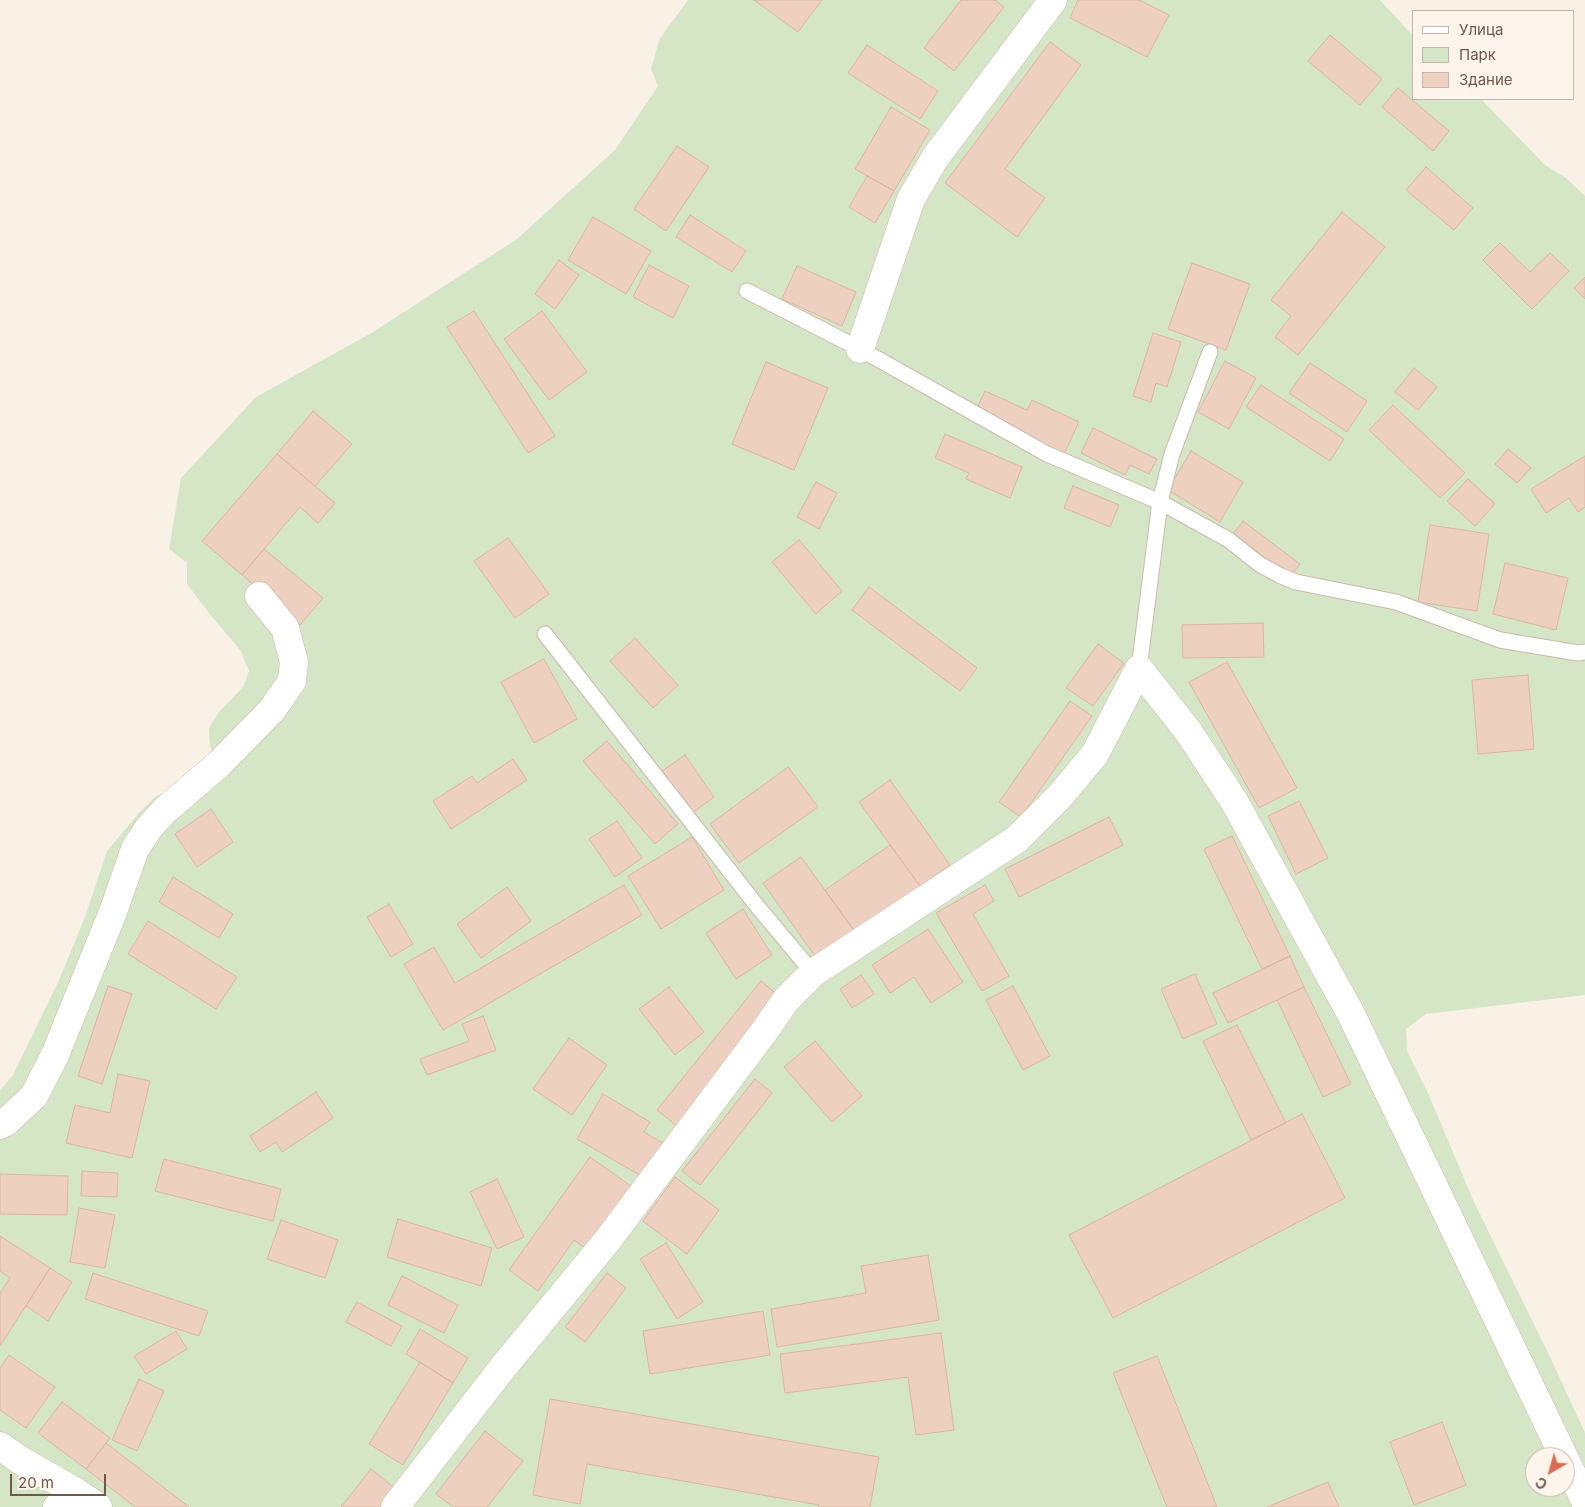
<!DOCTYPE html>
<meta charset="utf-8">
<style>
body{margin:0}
#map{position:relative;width:1585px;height:1507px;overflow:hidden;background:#faf1e6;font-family:Inter,sans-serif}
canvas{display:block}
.legend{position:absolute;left:1412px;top:10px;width:162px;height:90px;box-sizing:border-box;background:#fdf5ec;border:1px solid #c5b6ac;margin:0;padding:6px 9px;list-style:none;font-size:15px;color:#71584d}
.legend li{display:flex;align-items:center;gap:10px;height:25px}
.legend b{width:25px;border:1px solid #c5b6ac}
.north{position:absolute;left:1525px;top:1447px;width:50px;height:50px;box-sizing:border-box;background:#fdf5ec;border:1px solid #c5b6ac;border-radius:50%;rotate:218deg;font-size:14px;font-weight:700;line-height:20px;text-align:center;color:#71584d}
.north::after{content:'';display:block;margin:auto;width:18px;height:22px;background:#d86d57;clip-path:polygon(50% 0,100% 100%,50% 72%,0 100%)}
.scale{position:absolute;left:10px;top:1474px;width:96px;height:22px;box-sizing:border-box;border:2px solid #71584d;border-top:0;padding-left:6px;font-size:15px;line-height:18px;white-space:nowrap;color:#71584d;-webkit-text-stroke:4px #fdf5ec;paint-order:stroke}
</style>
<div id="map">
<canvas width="1585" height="1507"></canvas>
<ul class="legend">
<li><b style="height:6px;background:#fff"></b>Улица</li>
<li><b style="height:14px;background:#d5e6c6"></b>Парк</li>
<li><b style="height:14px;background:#edd0c0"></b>Здание</li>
</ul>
<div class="north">С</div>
<div class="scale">20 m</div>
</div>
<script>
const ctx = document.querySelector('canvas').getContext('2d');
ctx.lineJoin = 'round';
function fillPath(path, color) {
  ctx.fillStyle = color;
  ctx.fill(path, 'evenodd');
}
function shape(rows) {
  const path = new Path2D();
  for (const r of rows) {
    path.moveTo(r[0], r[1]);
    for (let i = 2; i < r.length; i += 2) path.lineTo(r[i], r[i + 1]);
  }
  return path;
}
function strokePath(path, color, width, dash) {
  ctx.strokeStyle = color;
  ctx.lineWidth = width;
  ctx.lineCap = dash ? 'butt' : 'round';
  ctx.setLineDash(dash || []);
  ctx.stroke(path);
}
const green = shape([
 [688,0,1380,0,1414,37,1414,99,1481,99,1545,165,1566,178,1585,196,1585,995,1426,1014,1406,1029,1407,1051,1428,1093,1474,1202,1553,1363,1585,1433,1585,1507,0,1507,0,1090,13,1075,59,980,85,917,107,851,138,814,156,796,191,782,214,754,210,746,209,728,219,712,243,687,249,671,241,651,208,612,187,584,187,563,169,549,181,478,256,397,373,332,517,239,615,150,658,86,651,69,659,40],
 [1535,1457,1565,1457,1565,1487,1535,1487]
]);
const building = shape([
 [754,0,822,0,798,32,754,0],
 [961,0,995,0,1004,7,954,71,924,48,961,0],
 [1078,0,1139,0,1169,15,1147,57,1070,18,1078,0],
 [1330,35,1382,79,1360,105,1308,61,1330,35],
 [1050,42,1081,65,1005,169,1045,198,1017,237,945,183,1050,42],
 [867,45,938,91,920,119,848,73,867,45],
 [1398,88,1449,131,1433,151,1382,107,1398,88],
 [891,107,930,130,894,191,855,169,891,107],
 [677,146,709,167,666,231,634,209,677,146],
 [1426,167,1473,208,1454,230,1406,190,1426,167],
 [867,176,894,191,875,223,849,207,867,176],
 [1342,212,1385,247,1298,355,1275,337,1291,316,1271,300,1342,212],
 [690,215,746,251,732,272,676,237,690,215],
 [593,217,651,251,626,294,568,260,593,217],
 [1500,243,1530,272,1550,253,1569,271,1532,309,1483,260,1500,243],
 [559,260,579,275,555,309,535,294,559,260],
 [1192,263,1250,284,1226,350,1168,329,1192,263],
 [649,265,689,286,673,318,633,297,649,265],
 [797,266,856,292,842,326,782,299,797,266],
 [1585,277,1585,299,1574,288,1585,277],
 [474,311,555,436,528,453,447,327,474,311],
 [542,311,587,372,549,400,504,339,542,311],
 [1153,333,1181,342,1167,387,1156,383,1151,402,1133,396,1153,333],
 [1225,361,1256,378,1229,429,1198,412,1225,361],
 [766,362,828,388,794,470,732,444,766,362],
 [1310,363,1367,401,1347,432,1289,393,1310,363],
 [1414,368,1437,387,1418,410,1395,392,1414,368],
 [1261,385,1344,439,1330,461,1246,407,1261,385],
 [985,391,1027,410,1032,400,1079,422,1064,454,975,412,985,391],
 [1393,405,1465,473,1440,498,1369,430,1393,405],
 [313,411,352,444,315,486,277,454,313,411],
 [1093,428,1157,459,1149,474,1130,465,1125,475,1081,453,1093,428],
 [945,434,1022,467,1010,498,966,479,969,473,935,458,945,434],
 [1508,449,1531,468,1517,483,1495,464,1508,449],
 [1191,451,1243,482,1220,522,1168,490,1191,451],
 [277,454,335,503,318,523,300,507,242,575,202,541,277,454],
 [1585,456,1585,507,1578,512,1569,498,1546,513,1531,489,1585,456],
 [1468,479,1495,504,1475,526,1447,501,1468,479],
 [816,482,837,493,819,529,797,517,816,482],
 [1073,486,1119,505,1110,527,1064,508,1073,486],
 [1243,521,1300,564,1290,577,1233,534,1243,521],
 [1430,525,1489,534,1477,611,1418,602,1430,525],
 [508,538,549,594,515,618,474,561,508,538],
 [799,540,842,591,816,614,772,562,799,540],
 [264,549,323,598,300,625,242,575,264,549],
 [1505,563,1568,578,1556,630,1493,614,1505,563],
 [869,587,977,668,960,691,852,610,869,587],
 [1263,623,1264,657,1183,658,1182,625,1263,623],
 [635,638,678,685,653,708,610,661,635,638],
 [1098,644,1124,663,1093,706,1066,688,1098,644],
 [544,659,577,719,534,743,501,682,544,659],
 [1227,662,1297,788,1259,808,1189,682,1227,662],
 [1528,675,1534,749,1478,754,1472,680,1528,675],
 [1070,701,1092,716,1021,817,999,802,1070,701],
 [607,741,678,824,655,844,583,761,607,741],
 [685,755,714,797,692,813,662,771,685,755],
 [513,759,527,780,451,829,433,801,472,776,477,783,513,759],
 [788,767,818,807,739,863,710,824,788,767],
 [890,780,950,865,920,886,859,802,890,780],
 [1299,801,1328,858,1296,874,1268,816,1299,801],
 [211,809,233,842,197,867,175,834,211,809],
 [1109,817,1123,845,1019,897,1005,869,1109,817],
 [617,821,642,858,615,877,589,839,617,821],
 [1232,836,1290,956,1262,969,1204,849,1232,836],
 [692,837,724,890,661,929,628,876,692,837],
 [890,845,920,886,855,932,825,890,890,845],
 [801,857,855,932,817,959,763,883,801,857],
 [173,877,233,914,219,938,159,902,173,877],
 [624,885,642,915,443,1030,404,964,434,947,455,983,624,885],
 [985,885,994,901,973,914,1009,976,982,991,936,913,985,885],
 [507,887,531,921,481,958,457,924,507,887],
 [389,904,413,944,391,957,367,917,389,904],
 [743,909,772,955,736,979,706,933,743,909],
 [148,921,237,977,216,1009,128,954,148,921],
 [928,929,963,982,931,1003,914,977,890,993,872,965,928,929],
 [1290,956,1304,987,1228,1023,1213,993,1290,956],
 [1195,974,1217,1024,1183,1039,1161,989,1195,974],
 [861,975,874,994,852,1008,840,989,861,975],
 [761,981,780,997,677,1126,657,1110,761,981],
 [108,986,132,994,102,1084,78,1076,108,986],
 [1013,986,1050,1056,1023,1070,986,1000,1013,986],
 [669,987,704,1032,675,1055,639,1009,669,987],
 [1304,987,1351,1084,1323,1097,1277,1000,1304,987],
 [483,1016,496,1050,427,1075,420,1059,469,1041,462,1024,483,1016],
 [1237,1025,1286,1123,1251,1140,1203,1041,1237,1025],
 [569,1038,607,1065,572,1115,533,1089,569,1038],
 [815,1041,862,1096,832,1122,784,1067,815,1041],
 [118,1074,150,1081,132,1158,66,1143,75,1105,110,1113,118,1074],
 [755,1079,772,1093,700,1185,682,1171,755,1079],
 [316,1092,333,1118,282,1152,276,1142,260,1152,250,1136,316,1092],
 [603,1094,650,1122,644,1132,663,1143,643,1177,577,1139,603,1094],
 [1302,1114,1345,1198,1113,1318,1069,1235,1302,1114],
 [590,1157,635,1189,590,1252,574,1240,538,1291,509,1270,590,1157],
 [164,1159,281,1189,273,1221,155,1191,164,1159],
 [82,1171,118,1173,117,1197,81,1196,82,1171],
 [0,1174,68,1176,67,1215,0,1214,0,1174],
 [675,1177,719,1210,687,1254,643,1221,675,1177],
 [497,1179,524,1237,497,1249,470,1192,497,1179],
 [79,1208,115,1215,105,1268,70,1262,79,1208],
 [398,1219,492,1248,481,1286,387,1257,398,1219],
 [281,1220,338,1240,325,1278,267,1259,281,1220],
 [0,1236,50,1268,0,1346,0,1293,10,1278,0,1271,0,1236],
 [666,1243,703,1302,677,1319,640,1259,666,1243],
 [928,1255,939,1320,777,1347,771,1309,866,1293,861,1266,928,1255],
 [50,1268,72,1282,48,1321,26,1306,50,1268],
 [93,1273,208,1311,199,1336,85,1299,93,1273],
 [607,1273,626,1288,585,1342,565,1327,607,1273],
 [402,1276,458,1305,444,1333,388,1305,402,1276],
 [357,1302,402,1326,391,1346,346,1322,357,1302],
 [763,1311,770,1355,650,1374,643,1331,763,1311],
 [420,1329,468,1358,453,1383,406,1354,420,1329],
 [176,1331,187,1349,146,1374,134,1356,176,1331],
 [941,1333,954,1430,916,1435,908,1377,785,1393,780,1354,941,1333],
 [9,1355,55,1387,26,1428,0,1410,0,1368,9,1355],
 [1157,1356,1217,1507,1167,1507,1113,1373,1157,1356],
 [420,1362,453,1383,403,1465,369,1444,420,1362],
 [139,1379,164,1391,137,1451,112,1440,139,1379],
 [550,1399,879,1457,870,1507,818,1507,819,1505,587,1464,580,1504,533,1495,550,1399],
 [62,1402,110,1438,86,1469,38,1433,62,1402],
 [1442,1422,1466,1485,1414,1505,1390,1442,1442,1422],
 [485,1431,523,1461,487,1507,453,1507,436,1494,485,1431],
 [106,1443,189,1507,135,1507,86,1469,106,1443],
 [371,1469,396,1489,381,1507,341,1507,371,1469],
 [1328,1482,1339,1507,1267,1507,1328,1482]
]);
const lane = shape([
 [747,291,860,349,1047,454,1160,502,1229,540,1259,564,1279,575,1296,582,1396,602,1500,640,1578,653,1585,652],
 [545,634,757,906,813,973],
 [1139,669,1160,502,1172,454,1210,352]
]);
const street = shape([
 [860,349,911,199,935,158,1053,0],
 [0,1125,6,1122,34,1096,55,1055,113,912,135,849,148,829,163,812,219,764,272,710,292,681,294,662,285,628,259,596],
 [1565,1459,1585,1501],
 [57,1507,76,1492],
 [395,1507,504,1366,607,1241,766,1029,786,1000,813,973,1017,839,1060,796,1095,754,1139,669,1188,731,1234,801,1351,1014,1564,1457]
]);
const secondary = shape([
 [0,1446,20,1460,76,1492,98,1507]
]);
fillPath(green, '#d5e6c6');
fillPath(building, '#edd0c0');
strokePath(building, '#deb6a2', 1);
strokePath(lane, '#cbb9ad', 17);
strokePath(street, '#cbb9ad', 29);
strokePath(secondary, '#cfbbae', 29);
strokePath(lane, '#fff', 15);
strokePath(street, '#fff', 28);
strokePath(secondary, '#fff', 28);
</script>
